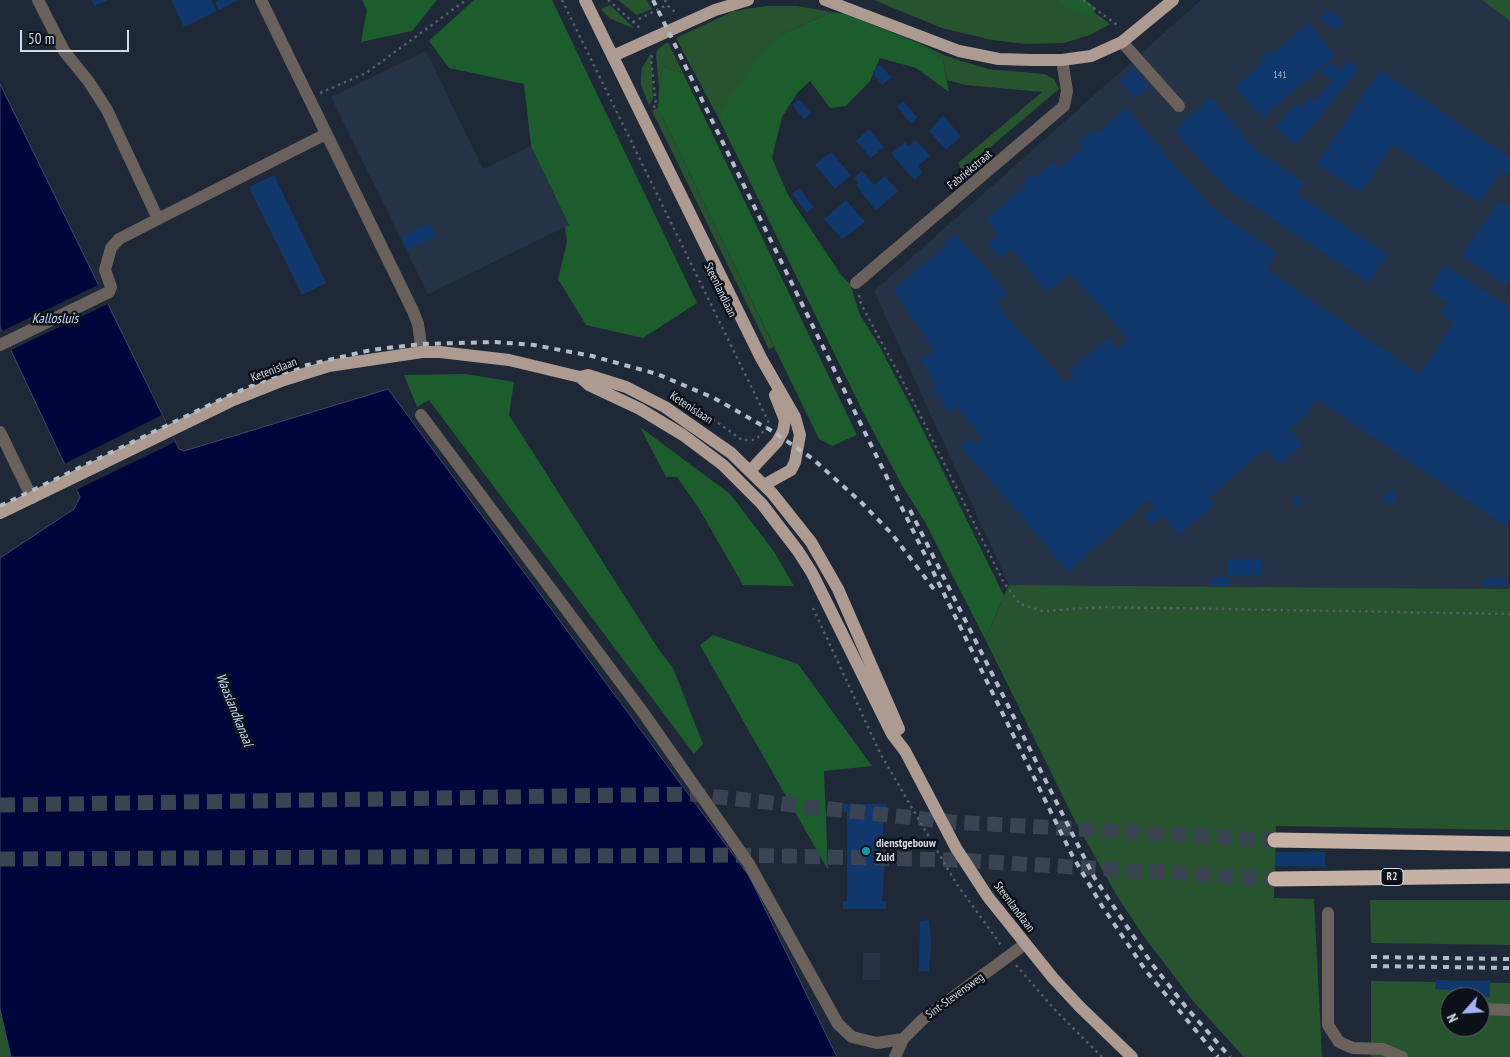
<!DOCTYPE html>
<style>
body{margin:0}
#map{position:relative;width:1510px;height:1057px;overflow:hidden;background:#1e2837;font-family:"PT Sans Narrow",sans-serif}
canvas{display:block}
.north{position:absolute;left:1440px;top:987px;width:50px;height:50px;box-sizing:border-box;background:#0c1118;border:1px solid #5c616a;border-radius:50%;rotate:244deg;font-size:14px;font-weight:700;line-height:20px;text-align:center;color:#d3dae4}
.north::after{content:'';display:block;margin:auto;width:18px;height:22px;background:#a5b1fc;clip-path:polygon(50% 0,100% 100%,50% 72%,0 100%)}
.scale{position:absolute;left:20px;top:30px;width:109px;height:22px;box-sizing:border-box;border:2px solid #d3dae4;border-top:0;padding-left:6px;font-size:15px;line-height:18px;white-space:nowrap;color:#d3dae4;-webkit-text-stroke:4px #0c1118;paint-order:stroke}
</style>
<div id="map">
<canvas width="1510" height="1057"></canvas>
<div class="north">N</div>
<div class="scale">50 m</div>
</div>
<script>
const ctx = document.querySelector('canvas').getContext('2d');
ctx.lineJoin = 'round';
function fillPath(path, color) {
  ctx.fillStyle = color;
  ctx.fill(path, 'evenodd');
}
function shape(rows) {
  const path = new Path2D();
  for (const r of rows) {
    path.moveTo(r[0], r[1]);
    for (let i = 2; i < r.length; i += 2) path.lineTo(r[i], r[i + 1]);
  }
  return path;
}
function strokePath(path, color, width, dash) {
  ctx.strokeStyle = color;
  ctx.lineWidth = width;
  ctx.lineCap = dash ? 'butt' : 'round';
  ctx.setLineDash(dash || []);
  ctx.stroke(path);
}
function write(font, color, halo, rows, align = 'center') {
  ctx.font = font + ' "PT Sans Narrow",sans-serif';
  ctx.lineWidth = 5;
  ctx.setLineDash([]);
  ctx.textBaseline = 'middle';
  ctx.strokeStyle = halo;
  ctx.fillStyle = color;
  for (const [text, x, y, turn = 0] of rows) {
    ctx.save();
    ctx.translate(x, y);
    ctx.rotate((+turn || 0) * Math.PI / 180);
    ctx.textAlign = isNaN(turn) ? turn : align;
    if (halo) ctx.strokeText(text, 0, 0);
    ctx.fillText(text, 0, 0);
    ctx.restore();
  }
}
const built = shape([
 [1201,0,1482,0,1510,21,1509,589,1009,585,874,291],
 [426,51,483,169,531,146,569,225,428,294,331,97],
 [863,953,880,953,880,980,863,980]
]);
const green = shape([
 [618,0,647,0,652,9,637,15],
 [874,0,1078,0,1110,24,1090,35,1064,43,1026,44,992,40,942,28],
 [1482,0,1510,0,1510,21],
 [610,5,635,29,609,18,601,9],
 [766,6,797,6,832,12,784,33,721,109,721,123,676,38,734,11],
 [668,42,683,73,663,67,659,89,656,54,658,49],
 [921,44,946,56,988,69,1044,74,1054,79,1059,89,962,171,958,163,1042,92,966,85,947,80,943,60],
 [651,53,653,99,649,105,641,85,641,76,642,68],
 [658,108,774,347,769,349,652,111],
 [1510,582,1510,830,1276,826,1274,898,1314,899,1322,1057,1244,1057,1193,1001,1145,938,1117,896,1076,823,985,639,1009,585,1509,589],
 [1370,900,1510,900,1510,945,1371,943],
 [1371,981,1510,983,1510,1057,1371,1057],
 [1450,997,1480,997,1480,1027,1450,1027],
 [0,1009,11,1057,0,1057]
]);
const forest = shape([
 [362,0,437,0,412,31,361,42,367,10],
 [474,0,552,0,697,303,643,338,586,325,558,279,567,242,565,227,569,225,531,146,524,84,449,68,429,41],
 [1058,0,1085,0,1096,8,1090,17,1069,9],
 [832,12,845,14,921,44,943,60,949,92,916,68,880,58,870,81,846,106,830,108,810,81,798,92,782,117,772,158,788,195,841,275,850,284,860,315,880,347,920,424,1004,596,985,639,925,522,903,487,865,416,721,123,721,109,758,58,784,33],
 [663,67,683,73,857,435,832,446,819,439,658,108,659,89],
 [466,374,514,382,509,415,659,650,673,668,703,744,694,754,429,400,417,407,404,375],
 [640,427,730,494,773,550,794,586,743,585,698,507,677,477,666,477],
 [713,635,798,664,872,766,824,771,828,870,700,645]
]);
const water = shape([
 [0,84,179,449,184,451,388,389,749,876,837,1057,11,1057,0,1009,0,558,74,509,80,497,0,327,0,84]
]);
const pier = shape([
 [100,284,110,303,9,351,0,332],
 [162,415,175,442,74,491,62,465]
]);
const building = shape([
 [91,0,108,0,95,6],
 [171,0,211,0,217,11,184,27],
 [220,0,238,0,219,10,215,2],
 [1327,9,1344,21,1337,31,1320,19],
 [1308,23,1335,55,1262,118,1234,87,1262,63,1259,59,1268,51,1272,55],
 [1348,60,1359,69,1296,145,1275,128,1296,103,1302,107,1310,97,1315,101,1332,81,1321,72,1330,62,1341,71],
 [879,65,892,77,882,85,872,72],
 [1133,68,1149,86,1135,98,1120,81],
 [1380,70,1510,158,1510,176,1502,170,1479,203,1393,145,1360,193,1317,164],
 [1211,97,1256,150,1305,183,1297,194,1388,255,1369,283,1226,188,1174,130],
 [799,100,811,113,804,119,792,105],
 [903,101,917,117,911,124,897,106],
 [1125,107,1211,207,1277,253,1266,269,1419,374,1454,323,1440,314,1448,303,1429,290,1445,265,1510,308,1510,519,1505,526,1317,399,1307,414,1289,429,1302,445,1279,465,1265,449,1208,498,1214,505,1178,535,1163,516,1152,525,1144,516,1155,507,1148,500,1068,571,960,446,969,438,975,445,983,438,956,407,949,413,939,399,944,394,943,393,937,397,931,390,936,385,921,360,934,351,893,290,945,246,944,244,955,234,1008,294,996,303,1065,383,1075,375,1070,370,1108,338,1117,349,1128,339,1070,273,1047,292,1011,249,1000,259,988,244,998,235,986,219,1026,185,1023,182,1033,173,1036,177,1053,162,1059,168,1082,147,1078,142,1095,129,1099,133],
 [943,115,961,137,946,150,929,131],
 [869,129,884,147,871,158,856,141],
 [916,140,930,156,918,166,923,172,914,180,895,158,892,153,905,142,908,147],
 [831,152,851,175,835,189,815,165],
 [862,171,874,185,885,176,898,191,876,211,856,185,858,183,854,178],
 [274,175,326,283,302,295,249,187],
 [799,188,814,207,807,213,792,194],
 [846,200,865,222,842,239,824,219],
 [1498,201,1507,207,1510,202,1510,281,1507,286,1462,256],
 [429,223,436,236,407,250,401,237],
 [1388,490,1396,490,1396,503,1384,503,1384,494,1388,494],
 [1296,495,1302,502,1297,506,1291,499],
 [1228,559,1261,559,1261,575,1228,575],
 [1211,577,1230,577,1230,586,1211,586],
 [1483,578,1505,578,1506,585,1483,585],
 [843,804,886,804,886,812,883,812,883,845,886,846,882,901,886,901,886,909,843,909,843,901,847,901,847,812,843,812],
 [1275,852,1325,852,1325,867,1275,866],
 [929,920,931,943,929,971,919,971,920,921],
 [1436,980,1490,981,1490,997,1464,997,1464,994,1453,994,1453,990,1435,989]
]);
const highwayTunnel = shape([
 [0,805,691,794,952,822,1275,840],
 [0,859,739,855,957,860,1275,879]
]);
const path = shape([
 [562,0,769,423,760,436,754,440,742,440,707,415,685,403],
 [608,0,640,28],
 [665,0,667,5],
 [1083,0,1120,27],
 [633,22,667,5,676,13],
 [320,93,366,73,466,0],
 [653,107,656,106,651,59,653,53],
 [859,295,861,304,908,391,1004,583,1020,604,1042,611,1104,607,1510,614],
 [813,608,880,753,956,883,1001,945],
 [1016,965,1056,1011,1102,1057]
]);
const minor = shape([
 [38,0,64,51,89,82,107,110,158,219,326,134],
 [261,0,413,311,418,324,422,352],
 [1122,42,1179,106],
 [856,283,1064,106,1067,91,1062,60],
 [0,345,109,292,111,287,105,270,111,248,119,239,158,219],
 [421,415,642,711,749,864,838,1024,852,1037,877,1043,903,1039],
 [0,432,32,498],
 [1328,913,1328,1025,1339,1042,1353,1048,1383,1049,1402,1057],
 [1480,1009,1510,1010],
 [895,1057,903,1039,922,1020,1025,944]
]);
const major = shape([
 [585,0,761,358,795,417,800,435,795,462,791,470,764,485],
 [825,0,959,51,999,59,1032,60,1062,60,1091,56,1122,42,1173,0],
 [613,56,715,10,748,0],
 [580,377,588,375,626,387,665,407,731,453,772,493,811,542,838,589,899,729],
 [750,471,777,442,783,431,785,420,775,395],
 [0,513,231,401,284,380,329,366,422,352,440,352,509,360,580,377,589,385,640,409,683,435,723,465,762,504,798,551,812,573,892,734,905,751,956,848,988,897,1053,978,1080,1007,1132,1057]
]);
const highway = shape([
 [1275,840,1510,844],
 [1275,879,1510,876]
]);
const rail = shape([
 [653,0,1072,855,1102,906,1146,971,1218,1057],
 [0,506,228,396,275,376,307,365,371,350,421,344,495,342,534,345,592,356,657,374,714,398,772,431,813,459,861,502,892,534,936,592],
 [910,510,1094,877,1152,964,1186,1007,1230,1057],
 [1371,957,1510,959],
 [1371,966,1510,968]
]);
const markers = [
 [866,851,5,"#0f9aa8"]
];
const numberNames = [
 ["141",1280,75]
];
const shields = [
 [1392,877,22]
];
const shieldNames = [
 ["R2",1392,877]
];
const streetNames = [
 ["Fabriekstraat",970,170,-40],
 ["Steenlandlaan",720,290,64],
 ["Ketenislaan",274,370,-21],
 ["Ketenislaan",691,408,33],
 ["Steenlandlaan",1014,907,53],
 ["Sint-Stevensweg",955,996,-36]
];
const poiNames = [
 ["dienstgebouw",876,844],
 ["Zuid",876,858]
];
const waterNames = [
 ["Kallosluis",55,319],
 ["Waaslandkanaal",234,710,68]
];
fillPath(built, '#263347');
fillPath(green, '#27532f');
fillPath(forest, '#1d5d2d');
fillPath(water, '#00063b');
strokePath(water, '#3f466e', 1);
fillPath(pier, '#1e2837');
fillPath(building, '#10386c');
strokePath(highwayTunnel, '#394351', 15, [15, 8]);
strokePath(path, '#565f6c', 2.5, [2.5, 4]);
strokePath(minor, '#6a615c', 12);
strokePath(major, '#ad9a90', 12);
strokePath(highway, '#c7b1a5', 15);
strokePath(rail, '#b3bbc6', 4, [6, 6]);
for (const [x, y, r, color] of markers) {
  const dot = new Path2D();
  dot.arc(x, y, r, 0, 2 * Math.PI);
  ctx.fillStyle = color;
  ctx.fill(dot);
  strokePath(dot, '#0c1118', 2);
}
write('10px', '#a2b2c6', null, numberNames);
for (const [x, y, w] of shields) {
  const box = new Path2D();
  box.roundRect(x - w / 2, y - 8.5, w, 17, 4);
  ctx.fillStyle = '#0c1118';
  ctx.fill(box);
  strokePath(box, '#d3dae4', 1);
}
write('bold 11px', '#d3dae4', null, shieldNames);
write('12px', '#d3dae4', '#0c1118', streetNames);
write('bold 12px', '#d3dae4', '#0c1118', poiNames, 'left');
write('italic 14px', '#c1d6f8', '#0c1118', waterNames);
</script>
